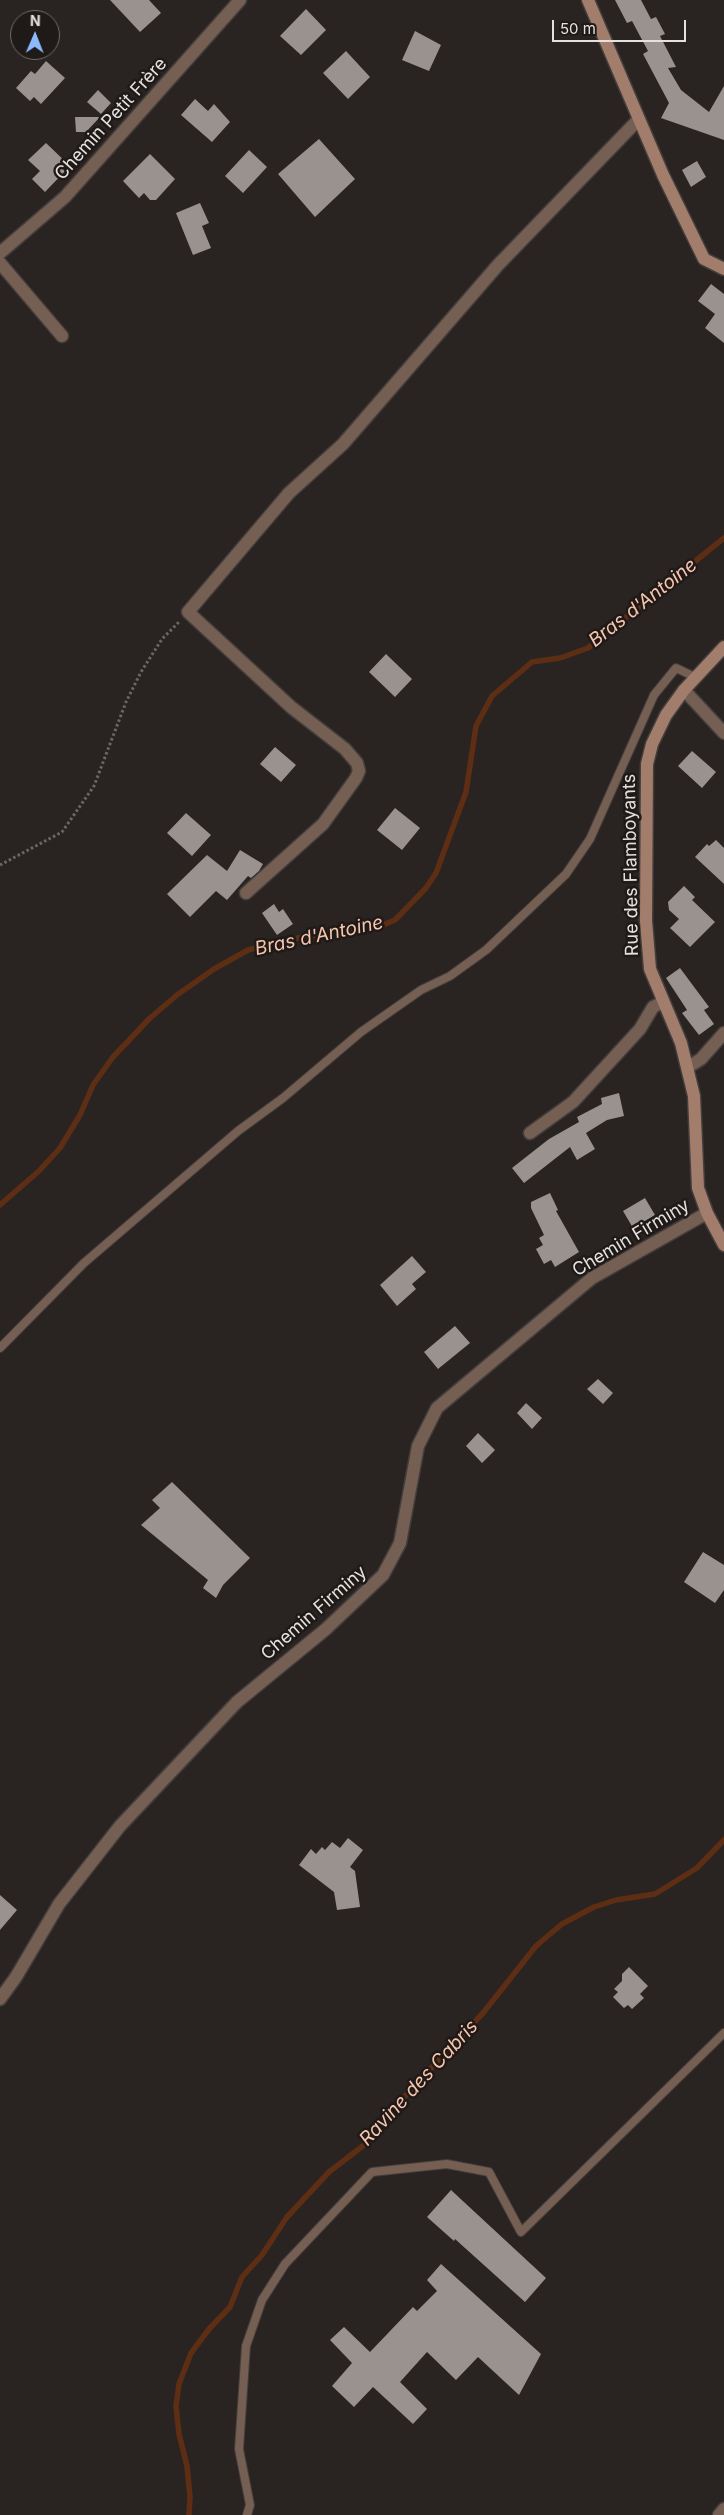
<!DOCTYPE html>
<meta charset="utf-8">
<style>
body{margin:0}
#map{position:relative;width:724px;height:2515px;overflow:hidden;background:#292421;font-family:Inter,sans-serif}
canvas{display:block}
.north{position:absolute;left:10px;top:10px;width:50px;height:50px;box-sizing:border-box;background:#1f1a18;border:1px solid #6e6a68;border-radius:50%;rotate:1deg;font-size:14px;font-weight:700;line-height:20px;text-align:center;color:#e4e1df}
.north::after{content:'';display:block;margin:auto;width:18px;height:22px;background:#8bbafc;clip-path:polygon(50% 0,100% 100%,50% 72%,0 100%)}
.scale{position:absolute;left:552px;top:20px;width:134px;height:22px;box-sizing:border-box;border:2px solid #e4e1df;border-top:0;padding-left:6px;font-size:15px;line-height:18px;white-space:nowrap;color:#e4e1df;-webkit-text-stroke:4px #1f1a18;paint-order:stroke}
</style>
<div id="map">
<canvas width="724" height="2515"></canvas>
<div class="north">N</div>
<div class="scale">50 m</div>
</div>
<script>
const ctx = document.querySelector('canvas').getContext('2d');
ctx.lineJoin = 'round';
function shape(rows) {
  const path = new Path2D();
  for (const r of rows) {
    path.moveTo(r[0], r[1]);
    for (let i = 2; i < r.length; i += 2) path.lineTo(r[i], r[i + 1]);
  }
  return path;
}
function strokePath(path, color, width, dash) {
  ctx.strokeStyle = color;
  ctx.lineWidth = width;
  ctx.lineCap = dash ? 'butt' : 'round';
  ctx.setLineDash(dash || []);
  ctx.stroke(path);
}
function fillPath(path, color) {
  ctx.fillStyle = color;
  ctx.fill(path, 'evenodd');
}
function write(font, color, halo, rows, align = 'center') {
  ctx.font = font + ' Inter,sans-serif';
  ctx.lineWidth = 5;
  ctx.setLineDash([]);
  ctx.textBaseline = 'middle';
  ctx.strokeStyle = halo;
  ctx.fillStyle = color;
  for (const [text, x, y, turn = 0] of rows) {
    ctx.save();
    ctx.translate(x, y);
    ctx.rotate((+turn || 0) * Math.PI / 180);
    ctx.textAlign = isNaN(turn) ? turn : align;
    if (halo) ctx.strokeText(text, 0, 0);
    ctx.fillText(text, 0, 0);
    ctx.restore();
  }
}
const stream = shape([
 [0,1205,39,1171,60,1148,80,1115,93,1085,113,1057,150,1018,177,995,214,969,248,950,302,937,378,927,395,920,426,888,436,873,466,792,476,726,492,696,532,662,560,658,588,648,724,538],
 [189,2515,190,2497,187,2466,179,2434,176,2406,179,2384,191,2353,209,2329,230,2307,242,2277,262,2255,287,2217,329,2172,377,2135,380,2123,483,2013,536,1946,562,1924,594,1907,616,1900,655,1894,697,1868,724,1840]
]);
const building = shape([
 [110,0,149,0,161,13,140,32],
 [615,0,641,0,651,19,656,17,665,34,660,36,676,67,668,68,681,90,709,112,724,86,724,140,661,118,669,103,643,54,648,51,632,21,627,23],
 [306,9,326,30,301,55,280,36],
 [415,31,441,45,429,71,402,60],
 [346,51,370,77,348,99,323,73],
 [46,61,65,78,41,104,34,97,30,101,16,88,31,71,35,74],
 [98,90,111,103,101,114,87,102],
 [195,99,208,111,214,104,230,122,212,142,181,115],
 [75,117,100,117,86,132,76,132],
 [319,139,355,179,315,217,278,174],
 [46,143,70,166,45,192,32,179,40,171,28,160],
 [249,150,267,167,243,193,225,176],
 [150,154,175,179,156,200,150,200,144,193,139,198,123,181],
 [697,161,706,177,691,187,682,170],
 [200,203,209,223,202,226,211,248,193,255,176,213],
 [711,284,724,294,724,343,705,328,715,314,698,301],
 [386,654,412,679,395,697,369,672],
 [275,747,296,765,281,782,260,764],
 [692,751,716,772,702,788,678,766],
 [395,808,420,828,402,850,377,830],
 [186,813,211,835,192,856,167,833],
 [716,840,724,848,724,884,695,857,707,844,709,846],
 [240,850,263,864,259,871,251,878,248,876,227,900,216,891,190,917,167,894,207,855,227,871],
 [684,886,695,897,692,900,715,922,690,947,670,928,679,919,669,910,668,902],
 [274,904,279,912,283,909,293,924,277,935,262,913],
 [680,968,709,1007,704,1010,714,1024,699,1035,682,1013,687,1010,666,978],
 [619,1093,624,1116,607,1120,586,1133,595,1149,577,1160,570,1147,524,1183,512,1168,549,1139,579,1122,577,1117,602,1104,601,1098],
 [550,1193,558,1210,556,1211,579,1252,555,1267,551,1260,544,1264,536,1249,543,1245,539,1238,544,1235,531,1208,531,1202],
 [645,1198,655,1215,633,1228,623,1211],
 [412,1256,426,1272,412,1284,416,1289,397,1306,380,1285],
 [455,1326,470,1343,438,1369,424,1352],
 [598,1379,613,1393,603,1404,587,1389],
 [526,1403,542,1418,532,1429,517,1413],
 [478,1433,495,1450,482,1463,466,1446],
 [172,1482,250,1558,223,1585,216,1598,203,1588,208,1580,141,1525,160,1508,152,1500],
 [703,1552,724,1565,724,1590,715,1603,684,1582],
 [348,1838,363,1850,350,1867,355,1871,360,1907,337,1910,334,1892,299,1865,311,1849,316,1854,322,1847,325,1850,332,1842,340,1848],
 [0,1895,17,1910,0,1930],
 [629,1967,648,1986,640,1994,644,1998,632,2009,628,2005,624,2008,613,1997,618,1992,614,1989,622,1981,622,1974],
 [451,2190,546,2278,525,2302,455,2239,454,2241,427,2217],
 [441,2264,541,2354,519,2395,478,2357,456,2380,427,2352,400,2382,427,2409,413,2424,373,2387,354,2407,332,2386,352,2363,330,2340,344,2327,370,2352,413,2307,417,2311,437,2291,427,2280]
]);
const path = shape([
 [0,865,62,832,94,786,126,702,141,672,162,639,179,622]
]);
const lane = shape([
 [0,1348,84,1263,238,1131,283,1098,361,1032,421,990,450,976,486,950,566,874,590,839,654,695,676,668,695,677],
 [247,2515,250,2505,239,2449,246,2346,262,2300,285,2264,372,2172,447,2164,489,2172,521,2232,724,2033]
]);
const street = shape([
 [0,253,65,197,240,0],
 [0,263,62,336],
 [684,690,724,733],
 [246,893,323,824,356,778,359,771,357,763,345,749,291,707,188,612,289,493,343,444,498,265,639,119],
 [688,1067,701,1059,724,1033],
 [530,1133,573,1102,640,1029,653,1007,663,1002],
 [0,1999,16,1977,59,1904,120,1826,237,1702,326,1629,383,1575,400,1543,418,1446,437,1408,592,1278,707,1213],
 [719,2515,724,2509]
]);
const secondary = shape([
 [588,0,663,175,704,259,724,269],
 [724,647,684,690,666,715,652,744,647,764,646,921,650,969,681,1043,694,1096,698,1188,707,1213,724,1245]
]);
const streetNames = [
 ["Chemin Petit Frère",111,119,-48],
 ["Rue des Flamboyants",631,865,-91],
 ["Chemin Firminy",631,1238,-31],
 ["Chemin Firminy",314,1613,-41]
];
const waterNames = [
 ["Bras d'Antoine",643,603,-38],
 ["Bras d'Antoine",319,936,-12],
 ["Ravine des Cabris",419,2083,-47]
];
strokePath(stream, '#5e2e14', 5.5);
fillPath(building, '#99928f');
strokePath(lane, '#433e3c', 10);
strokePath(street, '#433e3c', 15);
strokePath(secondary, '#433e3c', 15);
strokePath(path, '#6b6764', 3, [2.5, 2.5]);
strokePath(lane, '#755e52', 8);
strokePath(street, '#755e52', 12);
strokePath(secondary, '#a37d6b', 12);
write('18px', '#e4e1df', '#1f1a18', streetNames);
write('italic 19px', '#f7c5ad', '#1f1a18', waterNames);
</script>
